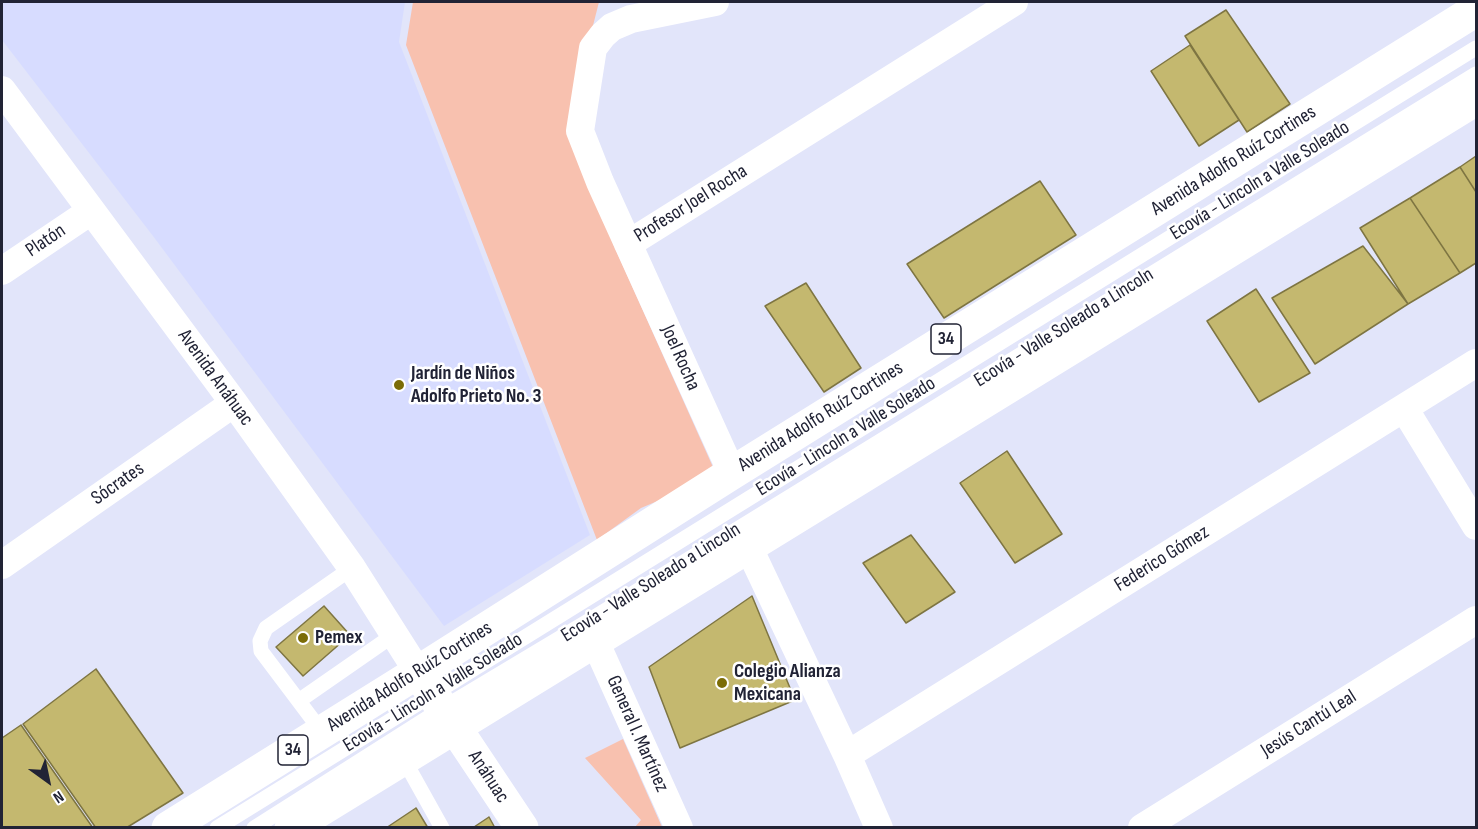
<!DOCTYPE html>
<meta charset="utf-8">
<style>
body{margin:0}
#map{position:relative;width:1478px;height:829px;overflow:hidden;background:#e2e5fa;font-family:"Sofia Sans Condensed",sans-serif}
canvas{display:block}
.frame{position:absolute;inset:0;border:3px solid #212335;pointer-events:none}
.north{position:absolute;left:18px;top:751px;width:60px;height:60px;-webkit-text-stroke:4px #fff;paint-order:stroke;rotate:147deg;font-size:16px;font-weight:700;line-height:24px;text-align:center;color:#212335}
.north::after{content:'';display:block;margin:auto;width:21px;height:27px;background:#212335;clip-path:polygon(50% 0,100% 100%,50% 72%,0 100%)}
</style>
<div id="map">
<canvas width="1478" height="829"></canvas>
<div class="frame"></div>
<div class="north">N</div>
</div>
<script>
const ctx = document.querySelector('canvas').getContext('2d');
ctx.lineJoin = 'round';
function fillPath(path, color) {
  ctx.fillStyle = color;
  ctx.fill(path, 'evenodd');
}
function shape(rows) {
  const path = new Path2D();
  for (const r of rows) {
    path.moveTo(r[0], r[1]);
    for (let i = 2; i < r.length; i += 2) path.lineTo(r[i], r[i + 1]);
  }
  return path;
}
function strokePath(path, color, width, dash) {
  ctx.strokeStyle = color;
  ctx.lineWidth = width;
  ctx.lineCap = dash ? 'butt' : 'round';
  ctx.setLineDash(dash || []);
  ctx.stroke(path);
}
function write(font, color, halo, rows, align = 'center') {
  ctx.font = font + ' "Sofia Sans Condensed",sans-serif';
  ctx.lineWidth = 5;
  ctx.setLineDash([]);
  ctx.textBaseline = 'middle';
  ctx.strokeStyle = halo;
  ctx.fillStyle = color;
  for (const [text, x, y, turn = 0] of rows) {
    ctx.save();
    ctx.translate(x, y);
    ctx.rotate((+turn || 0) * Math.PI / 180);
    ctx.textAlign = isNaN(turn) ? turn : align;
    if (halo) ctx.strokeText(text, 0, 0);
    ctx.fillText(text, 0, 0);
    ctx.restore();
  }
}
const built = shape([
 [2,2,405,2,399,42,590,535,444,626,153,236,2,40]
]);
const green = shape([
 [413,2,599,2,568,124,614,246,717,476,641,508,597,540,406,45],
 [623,739,662,827,635,827,641,820,585,758]
]);
const building = shape([
 [1226,10,1290,104,1247,132,1185,36,1226,10],
 [1190,45,1239,120,1199,146,1151,71,1190,45],
 [1476,156,1476,192,1460,167,1476,156],
 [1460,167,1476,192,1476,263,1460,273,1410,198,1460,167],
 [1040,181,1076,235,944,318,907,264,1040,181],
 [1410,198,1460,273,1408,304,1360,228,1410,198],
 [1363,246,1408,304,1315,364,1272,298,1363,246],
 [806,283,861,368,824,392,765,306,806,283],
 [1256,289,1310,373,1259,402,1207,321,1256,289],
 [1007,451,1062,534,1015,563,960,483,1007,451],
 [911,535,955,592,906,623,863,563,911,535],
 [752,596,795,700,680,748,649,667,752,596],
 [324,606,350,635,303,676,276,647,324,606],
 [96,669,183,793,126,828,96,828,23,724,96,669],
 [21,725,93,828,2,828,2,738,21,725],
 [416,808,428,828,386,828,416,808],
 [489,817,495,828,474,828,474,827,489,817]
]);
const service = shape([
 [300,700,395,634],
 [322,732,261,651,260,641,266,628,352,568],
 [403,758,442,828],
 [217,828,1476,48],
 [254,828,443,708,585,623,1476,74]
]);
const minor = shape([
 [715,2,631,19,612,27,603,35,593,48,580,131,600,182,732,473],
 [2,90,234,403,352,568,418,672],
 [628,244,1014,2],
 [2,271,91,211],
 [1404,408,1476,526],
 [748,546,847,755,879,828],
 [2,565,234,403],
 [595,641,679,828],
 [847,755,1476,363],
 [1142,828,1476,620]
]);
const tertiary = shape([
 [418,672,522,828]
]);
const primary = shape([
 [168,828,418,672,732,473,1476,10],
 [291,828,1476,99]
]);
const markers = [
 [399,385,6,"#7b6c07"],
 [303,638,6,"#7b6c07"],
 [722,683,6,"#7b6c07"]
];
const shields = [
 [946,339,30],
 [293,750,30]
];
const shieldNames = [
 ["34",946,339],
 ["34",293,750]
];
const streetNames = [
 ["Avenida Adolfo Ruíz Cortines",1234,161,-32],
 ["Ecovía - Lincoln a Valle Soleado",1260,181,-32],
 ["Profesor Joel Rocha",691,204,-32],
 ["Platón",46,241,-34],
 ["Ecovía - Valle Soleado a Lincoln",1064,328,-32],
 ["Joel Rocha",680,358,66],
 ["Avenida Anáhuac",215,378,54],
 ["Avenida Adolfo Ruíz Cortines",821,417,-32],
 ["Ecovía - Lincoln a Valle Soleado",846,437,-32],
 ["Sócrates",118,484,-35],
 ["Federico Gómez",1162,559,-32],
 ["Ecovía - Valle Soleado a Lincoln",651,583,-32],
 ["Avenida Adolfo Ruíz Cortines",410,677,-32],
 ["Ecovía - Lincoln a Valle Soleado",433,693,-32],
 ["Jesús Cantú Leal",1309,724,-32],
 ["General I. Martínez",637,734,66],
 ["Anáhuac",488,777,57]
];
const poiNames = [
 ["Jardín de Niños",411,374],
 ["Adolfo Prieto No. 3",411,397],
 ["Pemex",315,638],
 ["Colegio Alianza",734,672],
 ["Mexicana",734,695]
];
fillPath(built, '#d7dcff');
fillPath(green, '#f8c1af');
fillPath(building, '#c4b86f');
strokePath(building, '#7e7542', 1.5);
strokePath(service, '#fff', 15);
strokePath(minor, '#fff', 28);
strokePath(tertiary, '#fff', 33);
strokePath(primary, '#fff', 33);
for (const [x, y, r, color] of markers) {
  const dot = new Path2D();
  dot.arc(x, y, r, 0, 2 * Math.PI);
  ctx.fillStyle = color;
  ctx.fill(dot);
  strokePath(dot, '#fff', 2);
}
for (const [x, y, w] of shields) {
  const box = new Path2D();
  box.roundRect(x - w / 2, y - 15, w, 30, 4.5);
  ctx.fillStyle = '#fff';
  ctx.fill(box);
  strokePath(box, '#212335', 1.5);
}
write('bold 18px', '#212335', null, shieldNames);
write('20px', '#212335', '#fff', streetNames);
write('bold 20px', '#212335', '#fff', poiNames, 'left');
</script>
